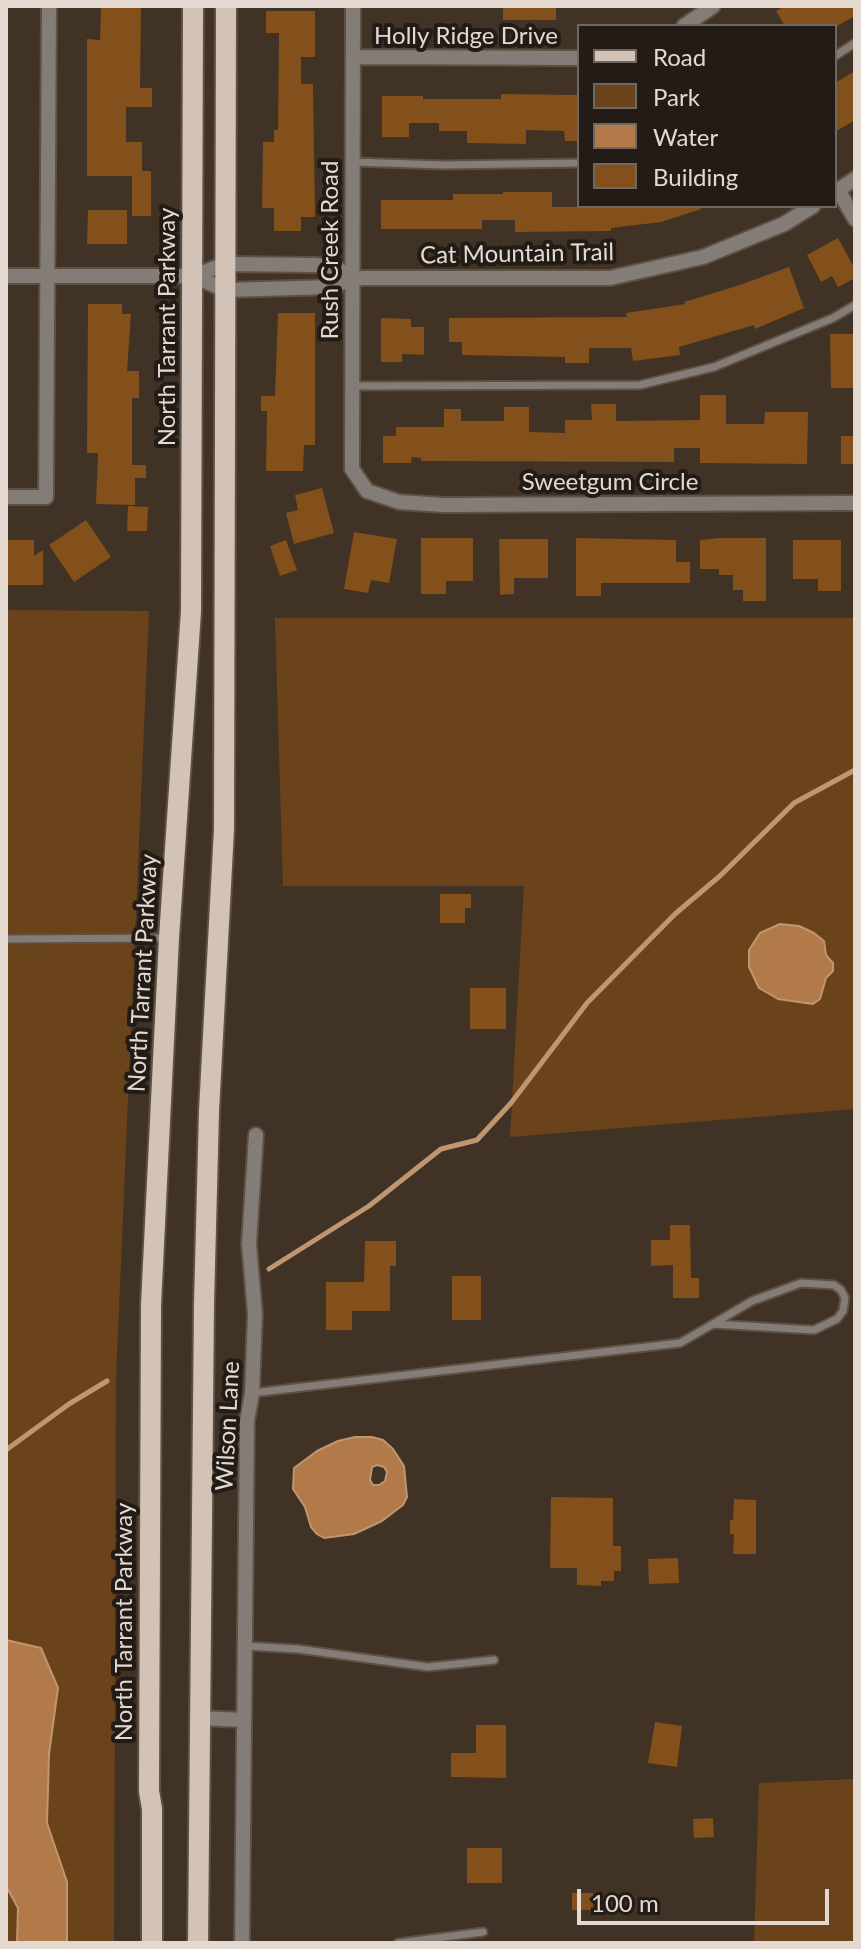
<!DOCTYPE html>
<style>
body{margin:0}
#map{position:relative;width:861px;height:1949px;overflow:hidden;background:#403225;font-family:Lato,sans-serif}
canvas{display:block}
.frame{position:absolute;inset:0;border:8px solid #e3d9d1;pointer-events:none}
.legend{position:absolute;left:577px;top:24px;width:260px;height:184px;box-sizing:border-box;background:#221b16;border:2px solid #6f6761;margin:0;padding:10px 14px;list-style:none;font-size:24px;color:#e3d9d1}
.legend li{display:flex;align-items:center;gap:16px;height:40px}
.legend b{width:40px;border:2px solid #6f6761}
.scale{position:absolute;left:577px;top:1889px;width:252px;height:36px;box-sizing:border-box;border:4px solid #e3d9d1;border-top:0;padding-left:10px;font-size:24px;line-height:28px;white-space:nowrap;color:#e3d9d1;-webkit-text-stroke:6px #221b16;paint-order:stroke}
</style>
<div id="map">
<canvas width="861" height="1949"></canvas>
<div class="frame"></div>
<ul class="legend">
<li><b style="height:10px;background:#d3c3b6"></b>Road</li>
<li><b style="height:22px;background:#6b431b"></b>Park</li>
<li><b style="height:22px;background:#b17a48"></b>Water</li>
<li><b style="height:22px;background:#834f1a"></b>Building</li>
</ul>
<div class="scale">100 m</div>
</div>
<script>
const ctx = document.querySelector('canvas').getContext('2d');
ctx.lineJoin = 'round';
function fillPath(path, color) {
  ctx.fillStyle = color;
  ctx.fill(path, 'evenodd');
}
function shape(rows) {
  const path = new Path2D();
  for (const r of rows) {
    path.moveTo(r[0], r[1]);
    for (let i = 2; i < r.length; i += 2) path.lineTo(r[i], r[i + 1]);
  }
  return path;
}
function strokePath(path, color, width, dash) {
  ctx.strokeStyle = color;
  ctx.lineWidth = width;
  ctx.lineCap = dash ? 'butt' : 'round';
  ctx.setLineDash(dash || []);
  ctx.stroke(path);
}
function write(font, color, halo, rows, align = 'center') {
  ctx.font = font + ' Lato,sans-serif';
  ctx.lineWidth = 8;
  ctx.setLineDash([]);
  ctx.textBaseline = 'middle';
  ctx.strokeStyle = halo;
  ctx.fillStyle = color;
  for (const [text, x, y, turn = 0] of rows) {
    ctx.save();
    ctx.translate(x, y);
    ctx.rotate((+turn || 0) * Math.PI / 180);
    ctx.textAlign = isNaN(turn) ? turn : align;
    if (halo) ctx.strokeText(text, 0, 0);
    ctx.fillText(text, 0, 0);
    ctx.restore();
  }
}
const green = shape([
 [6,610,149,611,116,1378,114,1943,6,1943],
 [275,618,855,618,855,1109,510,1137,524,886,283,886],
 [855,1779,855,1943,754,1943,759,1783]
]);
const water = shape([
 [780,924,799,926,814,933,824,941,826,955,833,963,833,971,826,978,820,999,813,1004,778,999,759,988,749,967,749,950,760,933,780,924],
 [355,1437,372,1437,383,1440,393,1449,404,1466,407,1497,403,1505,382,1521,354,1534,324,1538,317,1534,311,1527,305,1507,293,1489,294,1468,317,1451,338,1441,355,1437],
 [377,1465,384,1467,387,1472,385,1481,379,1485,373,1485,370,1480,372,1467,377,1465],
 [6,1640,41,1648,58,1688,49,1754,47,1823,67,1882,67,1943,17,1943,18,1908,6,1886,6,1640]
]);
const stream = shape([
 [269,1269,369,1206,441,1149,477,1140,511,1103,587,1003,675,914,721,875,794,803,855,770],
 [6,1450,69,1404,107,1381]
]);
const building = shape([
 [101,6,141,6,140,88,152,88,152,107,126,107,126,142,142,142,142,171,151,171,151,216,132,216,132,176,87,176,87,39,100,40],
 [503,6,556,6,556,20,503,20],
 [785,6,855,6,855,16,837,26,785,26,776,11],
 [266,11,315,11,315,57,301,57,301,84,313,84,315,217,301,217,301,231,274,231,274,208,262,208,263,142,274,142,274,130,278,130,279,33,266,33],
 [855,71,855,120,835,132,835,83],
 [501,94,579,95,579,141,565,141,564,131,526,130,526,144,467,143,467,131,439,131,439,123,409,123,409,137,382,137,382,96,423,96,423,99,501,99],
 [503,192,552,192,552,207,701,206,701,209,661,222,611,228,611,231,515,232,515,220,482,220,482,229,381,229,381,200,453,200,453,194,503,194],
 [88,210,127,210,127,244,87,244],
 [838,238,855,269,855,278,838,287,832,276,821,282,807,255],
 [789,267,804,308,755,329,754,325,679,347,680,355,633,361,631,348,589,348,589,363,565,363,565,357,462,355,462,342,449,342,449,318,627,317,626,313,685,304,684,302,737,286],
 [88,304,122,304,122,314,131,314,127,371,139,371,139,398,132,398,132,465,146,465,146,478,135,478,135,505,96,504,98,453,87,453],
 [278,313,315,313,315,445,304,445,303,471,266,471,267,411,261,411,261,396,275,396],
 [381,318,411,319,411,327,424,327,424,355,402,354,402,362,381,362],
 [830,334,855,334,855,388,831,388],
 [700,395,726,395,726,424,764,424,765,412,808,412,807,464,700,463,700,448,674,448,674,462,421,461,421,458,412,457,411,463,383,463,383,436,396,436,396,427,444,427,444,409,461,409,461,421,504,421,504,407,529,407,529,432,565,433,565,420,592,420,591,404,616,404,616,421,700,420],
 [841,436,855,436,855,464,841,464],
 [322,488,334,533,294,544,286,513,298,510,295,495],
 [128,506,148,507,147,531,127,531],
 [86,520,111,557,74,582,49,545],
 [354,532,397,539,389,583,371,580,368,593,344,589],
 [421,538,473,538,473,581,446,581,446,594,421,594],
 [576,538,676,540,676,562,690,562,690,583,601,583,601,596,576,596],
 [719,538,766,538,766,601,743,601,743,590,733,590,733,575,719,575,719,569,700,569,700,540],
 [499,539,548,539,548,578,514,578,514,594,500,595],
 [6,540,34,540,34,556,43,550,43,585,6,585],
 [286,540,297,570,280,576,270,546],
 [793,540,841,540,841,591,818,591,818,579,793,579],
 [440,894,471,894,471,908,465,908,465,923,440,923],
 [470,988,506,988,506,1029,470,1029],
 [670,1225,690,1225,691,1278,699,1278,699,1298,673,1298,673,1265,651,1266,651,1240,670,1240],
 [365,1241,396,1241,396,1266,390,1266,390,1311,352,1311,352,1330,326,1330,326,1282,364,1282],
 [452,1276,481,1276,481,1320,452,1320],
 [551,1497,613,1498,613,1546,621,1546,621,1571,614,1571,614,1581,601,1581,601,1586,577,1585,577,1568,550,1568],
 [734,1499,756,1500,756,1554,733,1554,734,1534,730,1534,730,1520,733,1520],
 [678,1558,679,1583,649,1584,648,1559],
 [655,1722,682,1726,677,1767,648,1763],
 [476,1725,506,1725,506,1778,451,1777,451,1753,476,1753],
 [713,1818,714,1837,694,1838,693,1819],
 [467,1848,502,1848,502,1883,467,1883],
 [572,1893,593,1893,593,1910,572,1910]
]);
const lane = shape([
 [835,56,855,43],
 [353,162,443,165,579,163],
 [352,386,640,385,714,367,833,318,855,305],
 [6,939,167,938],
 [252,1393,680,1343,713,1324,752,1301,801,1283,834,1285,841,1290,845,1298,843,1311,837,1319,814,1330,713,1324],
 [245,1646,298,1649,428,1667,494,1660],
 [398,1943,483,1932]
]);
const street = shape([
 [353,6,352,469,367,491,399,502,444,505,855,503],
 [684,26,713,6],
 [354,57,579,58],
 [838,190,855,219],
 [835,192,855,179],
 [6,276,194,276,225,264,316,265,335,267,352,278],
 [194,276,225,290,333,287,352,278,610,278,703,257,784,224,813,206],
 [6,497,46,497,49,6],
 [199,1718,244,1720],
 [242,1943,247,1421,252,1393,255,1314,249,1244,256,1135]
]);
const primary = shape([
 [152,1943,152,1809,149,1791,151,1305,169,938,191,611,193,6],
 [198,1943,204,1304,209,1111,224,829,226,6]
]);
const streetNames = [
 ["Holly Ridge Drive",466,36],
 ["Rush Creek Road",330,250,-90],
 ["Cat Mountain Trail",517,254,-1],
 ["North Tarrant Parkway",167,327,-90],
 ["Sweetgum Circle",610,482],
 ["North Tarrant Parkway",143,973,-87],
 ["Wilson Lane",228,1426,-87],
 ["North Tarrant Parkway",124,1622,-90]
];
fillPath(green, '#6b431b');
fillPath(water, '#b17a48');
strokePath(water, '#c09671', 2);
strokePath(stream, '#c09671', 5);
fillPath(building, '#834f1a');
strokePath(lane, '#5d5044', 11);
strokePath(street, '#5d5044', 18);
strokePath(primary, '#5d5044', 24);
strokePath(lane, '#847c76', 7);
strokePath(street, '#847c76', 14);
strokePath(primary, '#d3c3b6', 20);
write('24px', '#e3d9d1', '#221b16', streetNames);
</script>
